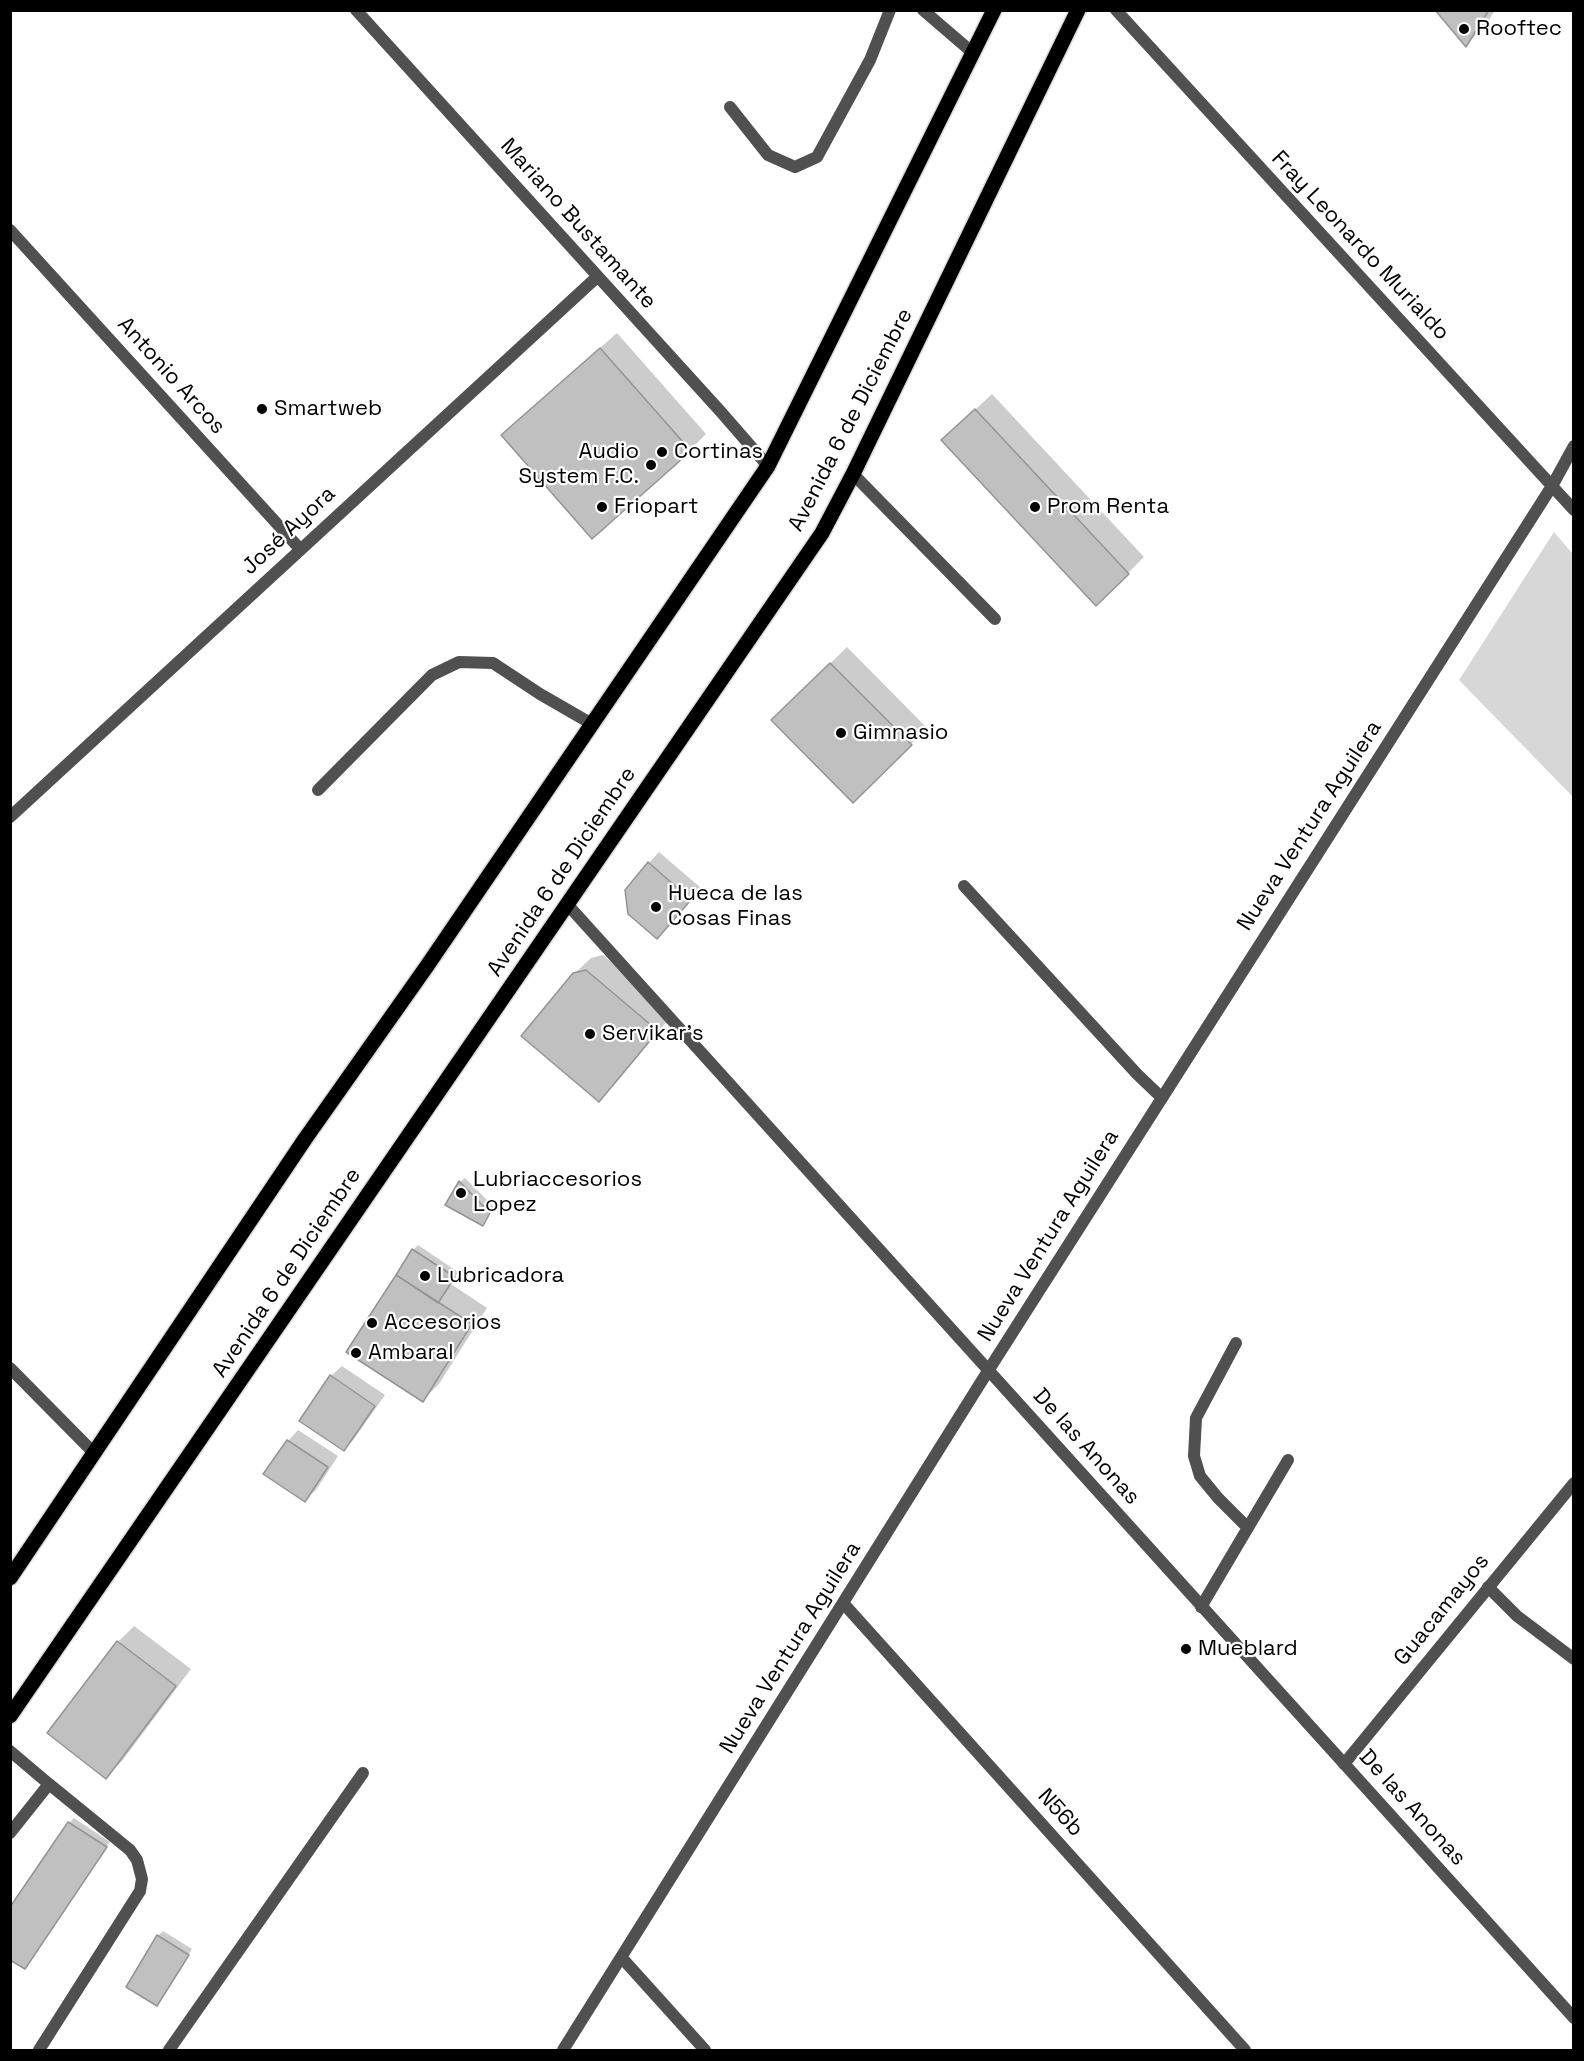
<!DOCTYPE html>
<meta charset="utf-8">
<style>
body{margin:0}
#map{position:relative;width:1584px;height:2061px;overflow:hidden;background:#fff;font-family:"Space Grotesk",sans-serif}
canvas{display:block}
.frame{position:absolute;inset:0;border:12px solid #000;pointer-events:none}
</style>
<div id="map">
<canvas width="1584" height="2061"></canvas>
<div class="frame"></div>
</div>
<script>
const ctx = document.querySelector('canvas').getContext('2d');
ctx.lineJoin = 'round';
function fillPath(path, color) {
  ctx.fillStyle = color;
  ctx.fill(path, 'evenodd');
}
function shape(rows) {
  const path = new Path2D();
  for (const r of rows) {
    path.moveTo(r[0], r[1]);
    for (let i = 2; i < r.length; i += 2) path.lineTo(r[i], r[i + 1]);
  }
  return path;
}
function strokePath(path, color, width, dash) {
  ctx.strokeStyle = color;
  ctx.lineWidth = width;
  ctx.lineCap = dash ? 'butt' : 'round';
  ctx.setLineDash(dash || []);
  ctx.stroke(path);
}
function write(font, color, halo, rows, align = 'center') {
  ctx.font = font + ' "Space Grotesk",sans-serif';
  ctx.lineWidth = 4.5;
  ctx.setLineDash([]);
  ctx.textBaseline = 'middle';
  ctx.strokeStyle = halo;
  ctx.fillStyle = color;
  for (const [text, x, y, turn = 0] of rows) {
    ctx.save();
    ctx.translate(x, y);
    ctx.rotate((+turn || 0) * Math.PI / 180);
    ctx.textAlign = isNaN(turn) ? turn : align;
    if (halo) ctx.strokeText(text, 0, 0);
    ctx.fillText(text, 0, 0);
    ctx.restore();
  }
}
const green = shape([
 [1554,532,1573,554,1573,797,1459,680]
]);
const shadow = shape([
 [1437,10,1495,10,1487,23,1466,45],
 [617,333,706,434,690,450,519,419],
 [992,394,1144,557,1128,573,960,424],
 [847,647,927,728,853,801,773,720],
 [659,852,701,888,657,937,649,863],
 [603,955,673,1014,615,1084,599,1100,574,974,591,958],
 [465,1178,494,1207,483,1224,460,1182],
 [418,1245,458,1272,451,1284,487,1308,439,1384,423,1400,413,1250],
 [342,1366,385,1395,354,1439,344,1449,331,1376],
 [298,1430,338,1456,316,1490,305,1500,288,1441],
 [134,1626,191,1669,122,1761,106,1777,118,1642],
 [74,1818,110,1842,29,1962,69,1823],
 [163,1931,192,1949,157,2004,158,1936]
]);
const building = shape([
 [1435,10,1489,10,1466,47,1435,10],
 [600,348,691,451,592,539,501,435,600,348],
 [975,409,1129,574,1096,606,941,440,975,409],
 [830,663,912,745,853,803,771,720,830,663],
 [648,862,691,900,657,939,628,914,625,890,648,862],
 [586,970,658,1031,599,1102,521,1036,573,973,586,970],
 [459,1181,490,1213,483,1226,445,1205,459,1181],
 [412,1249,455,1277,438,1303,396,1275,412,1249],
 [396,1275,472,1324,423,1402,346,1352,396,1275],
 [330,1375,375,1406,344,1451,299,1421,330,1375],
 [287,1440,328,1467,305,1502,263,1474,287,1440],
 [117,1641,176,1686,106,1779,47,1733,117,1641],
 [68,1822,107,1847,25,1969,10,1960,10,1907,68,1822],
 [157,1935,189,1955,157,2006,126,1987,157,1935]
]);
const service = shape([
 [923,10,973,53],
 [730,107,768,155,795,167,817,157,870,60,890,10],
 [853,474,995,619],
 [318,790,432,675,459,662,493,663,540,694,592,724],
 [964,886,1137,1074,1162,1098],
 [1236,1343,1196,1418,1194,1456,1200,1476,1218,1498,1248,1528],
 [10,1368,94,1453],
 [1488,1587,1517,1616,1574,1659],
 [1201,1607,1288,1460],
 [10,1751,49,1784,10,1833],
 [39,2050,140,1891,142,1879,137,1860,130,1850,49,1784],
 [169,2050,363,1773]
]);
const minor = shape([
 [356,10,721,412,768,466],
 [1116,10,1574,510],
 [10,230,300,549],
 [10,817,597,277],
 [567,904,1574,2018],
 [844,1604,1245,2050],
 [1344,1764,1574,1483],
 [622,1958,705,2050],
 [563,2050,988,1371,1552,486,1574,446]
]);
const primary = shape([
 [10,1578,305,1139,427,966,768,466,994,10],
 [10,1716,822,533,853,474,1078,10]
]);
const markers = [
 [1464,29,6,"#000"],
 [262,409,6,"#000"],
 [662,452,6,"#000"],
 [651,465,6,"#000"],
 [602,507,6,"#000"],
 [1035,507,6,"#000"],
 [841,733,6,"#000"],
 [656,907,6,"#000"],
 [590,1034,6,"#000"],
 [461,1193,6,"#000"],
 [425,1276,6,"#000"],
 [372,1323,6,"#000"],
 [356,1353,6,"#000"],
 [1186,1649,6,"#000"]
];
const poiNames = [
 ["Rooftec",1476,29],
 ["Smartweb",274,409],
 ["Audio",639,452,"right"],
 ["System F.C.",639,477,"right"],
 ["Cortinas",674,452],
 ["Friopart",614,507],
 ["Prom Renta",1047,507],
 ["Gimnasio",853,733],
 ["Hueca de las",668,894],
 ["Cosas Finas",668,919],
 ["Servikar's",602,1034],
 ["Lubriaccesorios",473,1180],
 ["Lopez",473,1205],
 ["Lubricadora",437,1276],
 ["Accesorios",384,1323],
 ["Ambaral",368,1353],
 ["Mueblard",1198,1649]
];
const streetNames = [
 ["Mariano Bustamante",578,224,48],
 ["Fray Leonardo Murialdo",1360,246,47],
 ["Antonio Arcos",171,376,48],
 ["Avenida 6 de Diciembre",851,420,-63],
 ["José Ayora",289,531,-43],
 ["Nueva Ventura Aguilera",1310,826,-57],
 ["Avenida 6 de Diciembre",562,872,-56],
 ["Nueva Ventura Aguilera",1049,1236,-58],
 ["Avenida 6 de Diciembre",287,1273,-56],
 ["De las Anonas",1086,1447,48],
 ["Guacamayos",1442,1610,-51],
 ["Nueva Ventura Aguilera",791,1648,-58],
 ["De las Anonas",1412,1808,48],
 ["N56b",1060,1813,48]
];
fillPath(green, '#d7d7d7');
fillPath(shadow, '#0003');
fillPath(building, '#c0c0c0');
strokePath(building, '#949494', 1.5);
strokePath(primary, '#dbdbdb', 18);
strokePath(service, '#505050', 12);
strokePath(minor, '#505050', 12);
strokePath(primary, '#000', 15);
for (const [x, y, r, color] of markers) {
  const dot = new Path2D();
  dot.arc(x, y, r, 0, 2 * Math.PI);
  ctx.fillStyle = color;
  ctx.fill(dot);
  strokePath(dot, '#fff', 2);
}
write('22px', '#000', '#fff', poiNames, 'left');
write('22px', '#000', '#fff', streetNames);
</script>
